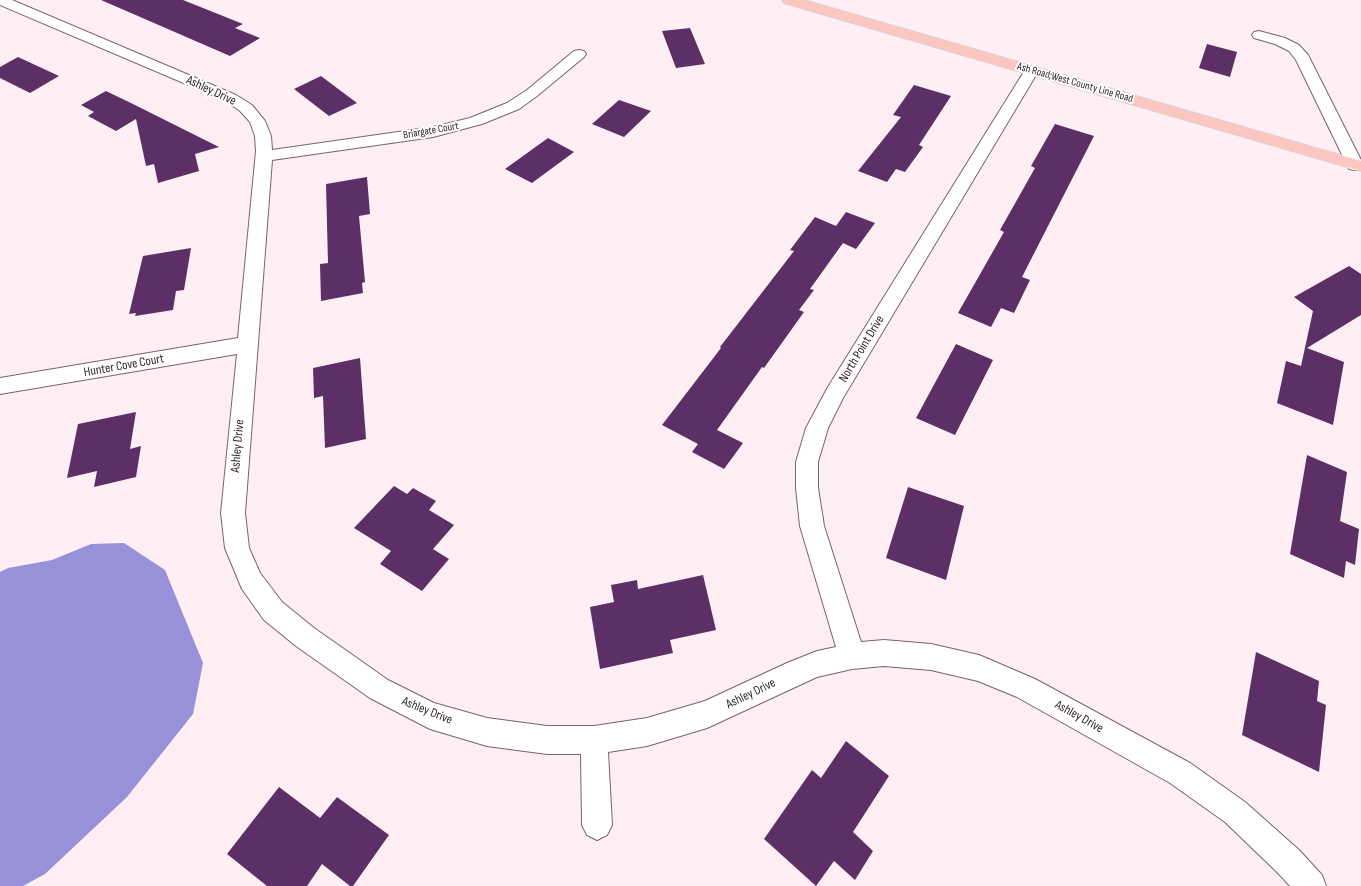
<!DOCTYPE html>
<style>
body{margin:0}
canvas{display:block;background:#ffeef4}
</style>
<canvas width="1361" height="886"></canvas>
<script>
const ctx = document.querySelector('canvas').getContext('2d');
ctx.lineJoin = 'round';
function fillPath(path, color) {
  ctx.fillStyle = color;
  ctx.fill(path, 'evenodd');
}
function shape(rows) {
  const path = new Path2D();
  for (const r of rows) {
    path.moveTo(r[0], r[1]);
    for (let i = 2; i < r.length; i += 2) path.lineTo(r[i], r[i + 1]);
  }
  return path;
}
function strokePath(path, color, width, dash) {
  ctx.strokeStyle = color;
  ctx.lineWidth = width;
  ctx.lineCap = dash ? 'butt' : 'round';
  ctx.setLineDash(dash || []);
  ctx.stroke(path);
}
function write(font, color, halo, rows, align = 'center') {
  ctx.font = font + ' "Sofia Sans Condensed",sans-serif';
  ctx.lineWidth = 4;
  ctx.setLineDash([]);
  ctx.textBaseline = 'middle';
  ctx.strokeStyle = halo;
  ctx.fillStyle = color;
  for (const [text, x, y, turn = 0] of rows) {
    ctx.save();
    ctx.translate(x, y);
    ctx.rotate((+turn || 0) * Math.PI / 180);
    ctx.textAlign = isNaN(turn) ? turn : align;
    if (halo) ctx.strokeText(text, 0, 0);
    ctx.fillText(text, 0, 0);
    ctx.restore();
  }
}
const water = shape([
 [124,543,165,570,203,663,193,714,127,797,45,874,23,886,0,886,0,572,8,568,52,560,91,544]
]);
const building = shape([
 [101,0,183,0,243,24,235,28,260,38,230,56],
 [690,28,705,64,676,68,662,31],
 [1207,44,1237,52,1230,77,1199,68],
 [18,57,59,76,30,93,0,78,0,67],
 [321,76,357,103,329,116,294,89],
 [914,85,951,96,919,145,923,147,905,172,896,169,887,182,858,171,901,117,893,115],
 [106,91,133,104,219,147,195,154,199,171,158,183,154,164,146,166,136,119,116,131,88,116,94,112,81,105],
 [619,100,651,111,624,137,592,124],
 [1055,124,1094,136,1022,277,1030,280,1014,313,1001,308,991,327,958,313,1004,232,1000,230,1035,168,1031,166],
 [548,138,574,152,532,183,505,169],
 [367,177,370,214,359,216,365,282,362,283,363,293,321,301,320,264,328,263,326,184],
 [846,212,875,223,856,249,843,243,810,289,814,290,799,310,804,312,764,368,762,367,717,430,743,443,724,469,692,452,698,444,662,425,721,348,720,347,794,251,790,250,815,217,836,226],
 [191,248,184,290,176,291,173,310,135,316,136,313,129,314,143,256],
 [1349,266,1361,274,1361,315,1307,348,1344,362,1333,425,1277,403,1286,361,1301,366,1313,311,1294,297],
 [956,344,993,360,955,435,916,418],
 [360,358,366,439,325,448,323,396,314,398,313,368],
 [136,412,130,449,141,446,136,477,94,487,97,471,67,478,78,424],
 [1307,455,1347,472,1340,521,1359,529,1355,565,1346,561,1344,578,1290,554],
 [394,486,407,494,413,488,436,501,429,510,454,525,433,549,449,559,422,591,380,564,391,551,354,528],
 [908,487,964,506,946,580,886,558],
 [703,575,716,630,670,640,673,653,600,669,590,607,614,602,611,585,637,580,638,589],
 [1256,652,1319,681,1317,701,1326,705,1319,772,1242,735],
 [846,741,889,776,853,832,873,851,855,880,834,861,816,886,764,839,812,770,821,778],
 [279,787,320,818,337,797,389,835,353,886,350,886,322,864,307,886,267,886,227,854]
]);
const minor = shape([
 [0,0,12,0,236,95,252,105,265,121,271,136,272,150,433,127,470,118,507,103,527,90,574,51,579,50,584,51,586,54,584,57,537,96,519,109,482,124,433,137,272,160,245,513,249,548,260,573,282,602,314,628,388,680,434,703,487,718,547,726,594,726,647,718,705,701,787,663,817,651,836,647,800,526,796,488,796,462,806,428,828,387,1025,70,1027,67,1032,66,1037,67,1039,70,843,398,828,428,818,462,818,488,824,526,861,642,884,640,931,644,979,655,1035,679,1190,763,1245,802,1299,850,1322,875,1326,886,1290,886,1277,872,1225,822,1170,783,1017,697,978,681,931,670,884,666,852,669,817,677,707,728,647,746,608,752,612,825,607,835,597,840,587,835,582,825,581,754,547,754,487,746,430,729,370,698,296,646,264,620,242,589,225,548,221,513,237,354,0,394,0,378,238,338,256,151,255,136,250,122,240,111,226,101,0,5,0,0],
 [1259,31,1285,38,1299,45,1308,55,1361,160,1361,169,1355,170,1349,169,1347,165,1296,60,1289,51,1275,44,1254,38,1252,35,1254,32,1259,31]
]);
const major = shape([
 [782,0,804,0,1361,161,1361,171,784,3,782,0]
]);
const farStreetnames = [
 ["Ash Road;West County Line Road",1075,83,16],
 ["Briargate Court",431,131,-10]
];
const streetNames = [
 ["Ashley Drive",211,91,25],
 ["North Point Drive",862,349,-59],
 ["Hunter Cove Court",124,366,-10],
 ["Ashley Drive",238,446,-85],
 ["Ashley Drive",751,694,-26],
 ["Ashley Drive",427,711,22],
 ["Ashley Drive",1079,717,29]
];
fillPath(water, '#9691d8');
fillPath(building, '#5c3067');
strokePath(minor, '#7a626b', 2);
strokePath(major, '#d6d4d4', 2);
fillPath(minor, '#fff');
fillPath(major, '#fdc6c1');
write('11px', '#30262a', '#fff', farStreetnames);
write('13px', '#30262a', '#fff', streetNames);
</script>
